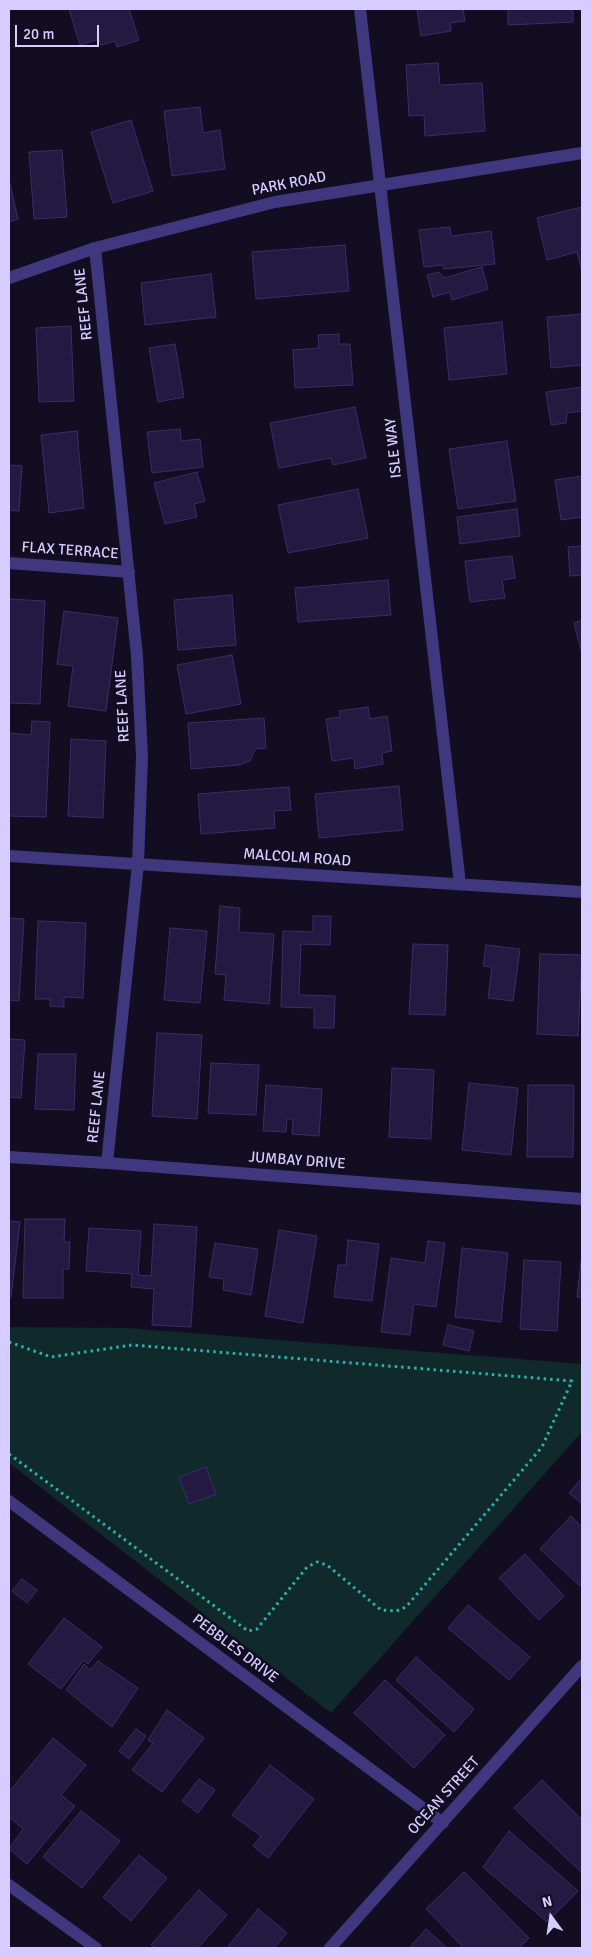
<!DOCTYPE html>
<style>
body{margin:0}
#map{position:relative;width:591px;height:1957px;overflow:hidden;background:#120d20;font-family:Signika,sans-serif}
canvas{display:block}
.frame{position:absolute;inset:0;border:10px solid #d6ccff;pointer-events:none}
.north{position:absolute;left:526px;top:1892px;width:50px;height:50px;-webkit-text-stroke:4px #120d20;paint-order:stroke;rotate:346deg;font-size:14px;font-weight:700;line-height:20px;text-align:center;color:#d6ccff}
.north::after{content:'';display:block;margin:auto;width:18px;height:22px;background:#d6ccff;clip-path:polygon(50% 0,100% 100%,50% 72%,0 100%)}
.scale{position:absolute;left:15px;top:25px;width:84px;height:22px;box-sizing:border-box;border:2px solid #d6ccff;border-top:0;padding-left:6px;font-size:15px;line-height:18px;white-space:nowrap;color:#d6ccff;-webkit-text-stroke:4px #120d20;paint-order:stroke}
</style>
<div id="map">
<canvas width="591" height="1957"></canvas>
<div class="frame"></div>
<div class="north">N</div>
<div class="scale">20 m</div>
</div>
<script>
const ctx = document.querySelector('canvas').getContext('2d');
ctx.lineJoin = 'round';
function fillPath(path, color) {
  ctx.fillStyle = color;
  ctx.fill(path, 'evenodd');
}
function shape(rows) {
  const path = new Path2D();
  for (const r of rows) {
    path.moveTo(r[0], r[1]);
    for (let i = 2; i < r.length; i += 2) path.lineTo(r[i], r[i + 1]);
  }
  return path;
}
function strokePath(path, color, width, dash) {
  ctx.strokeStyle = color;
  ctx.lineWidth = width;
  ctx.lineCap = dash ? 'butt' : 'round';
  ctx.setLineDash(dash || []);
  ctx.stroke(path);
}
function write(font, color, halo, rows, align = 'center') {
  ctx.font = font + ' Signika,sans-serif';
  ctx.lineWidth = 5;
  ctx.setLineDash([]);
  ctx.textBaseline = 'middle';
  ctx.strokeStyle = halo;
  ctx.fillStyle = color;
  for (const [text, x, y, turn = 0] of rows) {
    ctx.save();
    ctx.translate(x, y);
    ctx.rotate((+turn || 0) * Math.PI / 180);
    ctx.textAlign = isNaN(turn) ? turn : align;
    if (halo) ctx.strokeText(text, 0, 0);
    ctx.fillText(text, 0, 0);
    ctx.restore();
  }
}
const green = shape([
 [9,1327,127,1328,582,1364,582,1432,331,1713,9,1463]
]);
const building = shape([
 [69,9,129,9,139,40,117,47,115,41,101,45,99,39,80,45,69,9],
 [417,9,463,9,465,21,450,23,451,31,421,36,417,9],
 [508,9,573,9,573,22,508,25,508,9],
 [438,63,440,85,482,83,485,131,425,136,424,115,409,116,406,65,438,63],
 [200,107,203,133,220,130,225,169,172,176,164,111,200,107],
 [131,120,153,191,113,203,91,132,131,120],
 [62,150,67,217,34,219,29,152,62,150],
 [9,180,18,219,9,222,9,180],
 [582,207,582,267,581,268,577,252,547,260,537,218,582,207],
 [450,227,451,236,491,231,495,264,444,269,443,265,424,267,419,230,450,227],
 [345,245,349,291,256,299,252,252,345,245],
 [482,267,488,289,452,300,450,292,433,297,427,275,439,272,444,278,482,267],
 [211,274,216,317,145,325,141,283,211,274],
 [582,314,582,365,551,368,547,317,582,314],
 [502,322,507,374,449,380,444,328,502,322],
 [71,326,74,401,39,402,36,328,71,326],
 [339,334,339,344,350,344,353,385,295,388,293,350,319,348,318,335,339,334],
 [175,344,184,397,158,402,149,348,175,344],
 [582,387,582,411,567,413,566,423,551,425,546,392,582,387],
 [355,407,366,458,333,465,331,458,279,468,270,423,355,407],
 [180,429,181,441,200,439,203,467,152,473,147,432,180,429],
 [77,431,84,508,49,513,41,435,77,431],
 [507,441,516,501,458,509,449,449,507,441],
 [9,465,22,466,19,511,9,510,9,465],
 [197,472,205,501,194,504,197,517,165,524,154,483,197,472],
 [582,476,582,517,561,520,555,480,582,476],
 [358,489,368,538,288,553,278,505,358,489],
 [517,509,520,536,460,544,457,517,517,509],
 [582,546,582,575,570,576,568,547,582,546],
 [512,556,515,578,502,580,505,598,470,602,465,561,512,556],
 [388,580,391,615,298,622,295,588,388,580],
 [232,595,236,645,178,650,174,600,232,595],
 [9,599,45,601,40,704,9,703,9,599],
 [64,611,118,618,106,711,68,706,73,666,57,664,64,611],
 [582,620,582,654,574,623,582,620],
 [232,655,241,704,186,714,177,665,232,655],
 [368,707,370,719,387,716,392,751,382,753,383,764,355,769,354,758,332,761,326,719,340,717,339,711,368,707],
 [264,718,266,748,255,749,250,761,239,765,191,769,188,723,264,718],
 [32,721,50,722,46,817,9,816,9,733,31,735,32,721],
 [71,739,106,741,103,818,68,816,71,739],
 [399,786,403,830,319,838,315,794,399,786],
 [289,787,291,810,274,811,275,828,201,834,198,794,289,787],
 [220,906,240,908,239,932,274,934,269,1004,224,1000,226,975,215,974,220,906],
 [313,916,331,916,330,945,301,944,299,995,335,996,334,1028,314,1028,314,1008,281,1007,283,931,313,932,313,916],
 [9,918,24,919,19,1001,9,1000,9,918],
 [38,921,86,923,83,998,64,997,64,1007,50,1006,50,999,35,999,38,921],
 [170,928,207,931,200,1003,164,1000,170,928],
 [413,944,448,945,445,1015,409,1014,413,944],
 [486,945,520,949,513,1001,488,998,492,967,483,966,486,945],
 [540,954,582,955,578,1036,537,1034,540,954],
 [157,1033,202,1035,197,1119,152,1116,157,1033],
 [9,1039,25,1040,21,1098,9,1097,9,1039],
 [38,1054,76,1054,74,1110,35,1109,38,1054],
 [211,1063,259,1065,256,1115,208,1113,211,1063],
 [392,1068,434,1070,431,1139,389,1137,392,1068],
 [469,1083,518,1088,511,1155,462,1150,469,1083],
 [266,1085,322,1089,319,1136,292,1134,293,1119,287,1119,286,1132,263,1131,266,1085],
 [528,1085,574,1085,573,1157,527,1157,528,1085],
 [25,1219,65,1219,64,1242,70,1242,69,1269,63,1269,63,1298,23,1298,25,1219],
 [9,1221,20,1222,11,1297,9,1297,9,1221],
 [154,1224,197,1227,191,1327,152,1325,154,1289,131,1287,132,1274,86,1271,89,1228,141,1231,138,1275,151,1276,154,1224],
 [279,1230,317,1236,303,1323,265,1316,279,1230],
 [348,1240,379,1244,372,1301,334,1297,338,1265,346,1265,348,1240],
 [428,1241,445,1243,436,1307,414,1304,410,1335,381,1332,391,1258,425,1263,428,1241],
 [215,1243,258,1249,251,1295,223,1290,224,1279,209,1277,215,1243],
 [462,1248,508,1253,501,1322,455,1317,462,1248],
 [524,1260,561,1262,557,1331,520,1329,524,1260],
 [581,1261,582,1261,582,1298,577,1297,581,1261],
 [448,1325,474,1331,469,1351,443,1345,448,1325],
 [206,1467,216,1494,189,1504,179,1477,206,1467],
 [582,1478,582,1504,569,1493,582,1478],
 [571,1516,582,1527,582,1583,580,1586,540,1549,571,1516],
 [525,1554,564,1596,539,1620,499,1578,525,1554],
 [22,1579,37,1590,27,1603,12,1591,22,1579],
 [468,1605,530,1657,509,1680,448,1628,468,1605],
 [64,1618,102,1647,88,1664,84,1660,61,1689,28,1664,64,1618],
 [416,1657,474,1709,454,1732,396,1680,416,1657],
 [98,1661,138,1688,112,1727,66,1690,84,1664,90,1670,98,1661],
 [385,1680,445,1735,414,1768,354,1713,385,1680],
 [167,1710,204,1738,162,1792,132,1770,153,1743,148,1740,167,1710],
 [136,1729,146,1736,129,1759,119,1751,136,1729],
 [53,1738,86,1765,61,1795,75,1806,27,1864,9,1849,23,1829,9,1817,9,1792,53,1738],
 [270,1765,314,1799,268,1858,253,1846,261,1836,232,1815,270,1765],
 [199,1779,215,1790,198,1813,182,1801,199,1779],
 [542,1780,582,1820,582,1873,514,1808,542,1780],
 [81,1811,120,1841,82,1888,43,1857,81,1811],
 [509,1831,578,1891,547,1922,483,1867,509,1831],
 [139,1855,167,1878,131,1921,103,1897,139,1855],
 [464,1872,529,1938,519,1948,464,1948,426,1909,464,1872],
 [199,1890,227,1915,198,1948,154,1948,151,1945,199,1890],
 [258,1909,287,1933,274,1948,227,1948,258,1909],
 [426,1929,447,1948,409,1948,426,1929]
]);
const path = shape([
 [9,1342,51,1357,132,1345,572,1381,542,1447,406,1607,396,1611,381,1610,327,1565,317,1562,307,1567,257,1629,248,1631,9,1454]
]);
const minor = shape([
 [360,9,460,884],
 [95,248,137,656,142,757,138,864,107,1163],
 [9,278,95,248,275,202,582,153],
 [9,563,129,572],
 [9,1157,107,1163,582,1199],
 [9,1501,443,1823],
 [9,1885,96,1948],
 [330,1948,582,1666]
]);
const tertiary = shape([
 [9,856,582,892]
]);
const streetNames = [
 ["PARK ROAD",289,184,-11],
 ["REEF LANE",84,304,-96],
 ["ISLE WAY",394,448,-96],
 ["FLAX TERRACE",70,551,4],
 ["REEF LANE",123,706,-93],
 ["MALCOLM ROAD",297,858,4],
 ["REEF LANE",97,1107,-84],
 ["JUMBAY DRIVE",297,1161,4],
 ["PEBBLES DRIVE",235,1649,37],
 ["OCEAN STREET",444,1796,-48]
];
fillPath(green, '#10292a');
fillPath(building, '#241941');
strokePath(building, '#3d2b6d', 1);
strokePath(path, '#2eafb1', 3, [2.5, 4]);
strokePath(minor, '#40387f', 12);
strokePath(tertiary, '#40387f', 12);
write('15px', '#d6ccff', '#120d20', streetNames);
</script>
